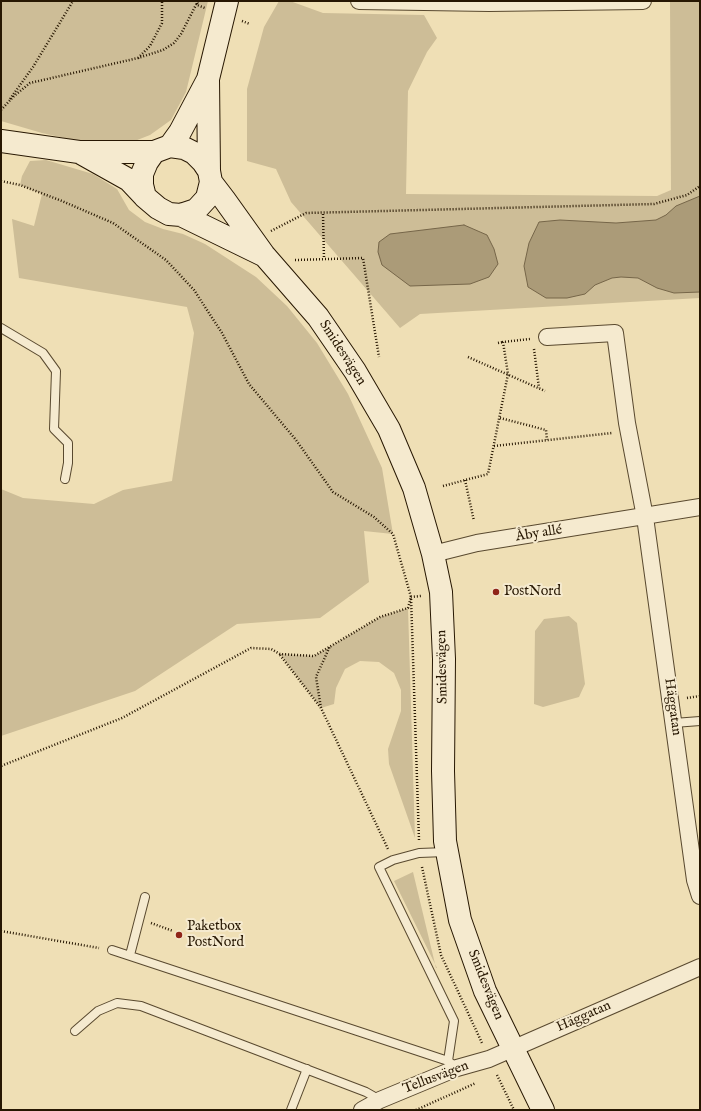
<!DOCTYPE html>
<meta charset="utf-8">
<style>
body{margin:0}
#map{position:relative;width:701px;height:1111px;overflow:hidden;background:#efdfb5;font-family:"IM FELL English",serif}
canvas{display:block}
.frame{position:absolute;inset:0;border:2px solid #271702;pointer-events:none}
</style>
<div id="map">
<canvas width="701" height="1111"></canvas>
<div class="frame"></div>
</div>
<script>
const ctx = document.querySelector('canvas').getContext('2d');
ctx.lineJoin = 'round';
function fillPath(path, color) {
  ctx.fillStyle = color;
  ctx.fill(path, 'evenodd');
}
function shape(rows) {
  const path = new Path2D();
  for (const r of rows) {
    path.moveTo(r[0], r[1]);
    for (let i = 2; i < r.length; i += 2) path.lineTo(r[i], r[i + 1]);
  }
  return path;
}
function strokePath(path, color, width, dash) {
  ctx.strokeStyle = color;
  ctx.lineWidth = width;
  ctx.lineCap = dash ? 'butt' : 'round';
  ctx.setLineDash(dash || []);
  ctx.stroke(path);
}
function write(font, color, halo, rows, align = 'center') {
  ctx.font = font + ' "IM FELL English",serif';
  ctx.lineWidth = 4;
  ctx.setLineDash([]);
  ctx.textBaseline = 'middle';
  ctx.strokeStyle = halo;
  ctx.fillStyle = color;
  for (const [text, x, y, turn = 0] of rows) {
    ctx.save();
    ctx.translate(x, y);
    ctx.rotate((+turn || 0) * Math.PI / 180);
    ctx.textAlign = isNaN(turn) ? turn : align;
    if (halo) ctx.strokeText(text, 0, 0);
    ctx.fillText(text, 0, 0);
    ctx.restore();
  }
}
const green = shape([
 [1,1,208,1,186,92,171,120,150,135,127,144,92,144,42,133,1,121],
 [279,1,290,1,323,13,424,15,437,38,427,52,408,91,406,194,657,196,671,190,670,1,700,1,700,298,420,314,400,328,291,202,276,169,247,161,247,89,264,27],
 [46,160,93,174,117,189,129,210,145,222,163,229,183,234,205,244,256,277,287,306,317,343,348,394,382,468,393,534,364,531,369,582,320,618,237,624,135,691,1,736,1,489,23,498,94,504,123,490,172,481,194,333,187,307,19,278,12,219,34,226,42,194,20,185,22,176,30,161],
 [408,608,415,838,389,764,388,749,401,711,401,690,394,673,379,662,360,661,345,669,336,688,334,704,321,708,280,654,314,656,380,617],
 [569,616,577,623,585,684,579,697,543,707,534,704,535,631,544,619],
 [413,872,436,968,437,968,394,881]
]);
const water = shape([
 [700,196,700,292,674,293,657,288,638,278,621,277,612,278,595,285,585,294,567,298,546,298,528,287,524,266,529,243,539,222,560,220,616,223,656,220,666,215,676,206,700,196],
 [464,225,487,235,494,249,498,264,489,277,470,284,410,286,382,265,378,252,379,242,390,234,464,225]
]);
const path = shape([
 [197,3,197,5,205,8],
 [242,21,250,24],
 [138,58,150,46,162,23,162,1],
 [10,99,33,67,73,1],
 [1,110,14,96,30,83,138,58,163,50,174,43,181,34,198,1],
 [1,181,20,185,62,201,113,223,166,260,194,290,222,333,249,384,296,440,333,492,374,517,393,534,411,597,408,608,380,617,314,656,280,654,271,649,251,648,122,718,1,766],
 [323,214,324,259],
 [271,231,306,213,654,204,687,195,700,186],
 [295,260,363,258,379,357],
 [498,343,503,342],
 [534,349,539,388],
 [468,357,545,391],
 [500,418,546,430,547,440],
 [494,446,612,433],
 [465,480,474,521],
 [443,486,488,474,508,374,503,342,530,339],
 [280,655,321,708,388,849],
 [687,698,700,696],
 [321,708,316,677,330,646],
 [419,840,411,597,421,596],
 [422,867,441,955,482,1043],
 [151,923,173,931],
 [1,931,99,948],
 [497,1075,514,1110],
 [416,1110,476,1083]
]);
const lane = shape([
 [1,328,43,353,56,371,54,429,68,443,68,463,65,479],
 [674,723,700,721],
 [446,852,419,853,393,860,379,867,454,1021,448,1061],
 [112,950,448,1061,457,1068],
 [130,955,145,897],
 [75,1031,98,1011,117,1003,141,1006,366,1092,380,1100],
 [291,1110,307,1069]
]);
const street = shape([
 [359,1,489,3,643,1],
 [547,337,615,333,627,423,645,517,695,880,700,896],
 [433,554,477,543,700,507],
 [362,1110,380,1100,457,1068,489,1059,700,967]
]);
const secondary = shape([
 [1,141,79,152,154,152],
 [170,146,180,132,207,81],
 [79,152,129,180,145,197,158,208,169,214,181,215,196,210,207,198,211,182,209,171,203,162,194,153,184,148,170,146,154,152,147,162,142,174,142,185,145,197],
 [209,171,208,79,227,1],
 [211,182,224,199,264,255,318,317,355,371,389,429,414,488,433,554,441,592,444,659,443,771,445,841,460,920,485,991,543,1110],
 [181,215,263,255]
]);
const markers = [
 [496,592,4,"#8f2418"],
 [179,935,4,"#8f2418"]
];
const streetNames = [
 ["Smidesvägen",342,353,57],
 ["Åby allé",539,534,-9],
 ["Smidesvägen",443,667,-91],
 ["Häggatan",672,707,82],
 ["Smidesvägen",485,985,68],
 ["Häggatan",584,1017,-24],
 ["Tellusvägen",436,1078,-21]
];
const poiNames = [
 ["PostNord",504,592],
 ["Paketbox",187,927],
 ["PostNord",187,943]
];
fillPath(green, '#cdbd97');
fillPath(water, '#ab9b78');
strokePath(water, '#766649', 1);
strokePath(lane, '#59492f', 10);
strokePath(street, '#59492f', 18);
strokePath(secondary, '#271702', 24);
strokePath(path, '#271702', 2.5, [1, 2]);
strokePath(lane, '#f5eacf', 8);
strokePath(street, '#f5eacf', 16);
strokePath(secondary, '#f5eacf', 22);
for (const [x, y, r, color] of markers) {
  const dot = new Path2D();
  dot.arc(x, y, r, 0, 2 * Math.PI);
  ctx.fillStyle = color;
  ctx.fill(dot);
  strokePath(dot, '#f5eacf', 1.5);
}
write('14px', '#271702', '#f5eacf', streetNames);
write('14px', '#271702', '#f5eacf', poiNames, 'left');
</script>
